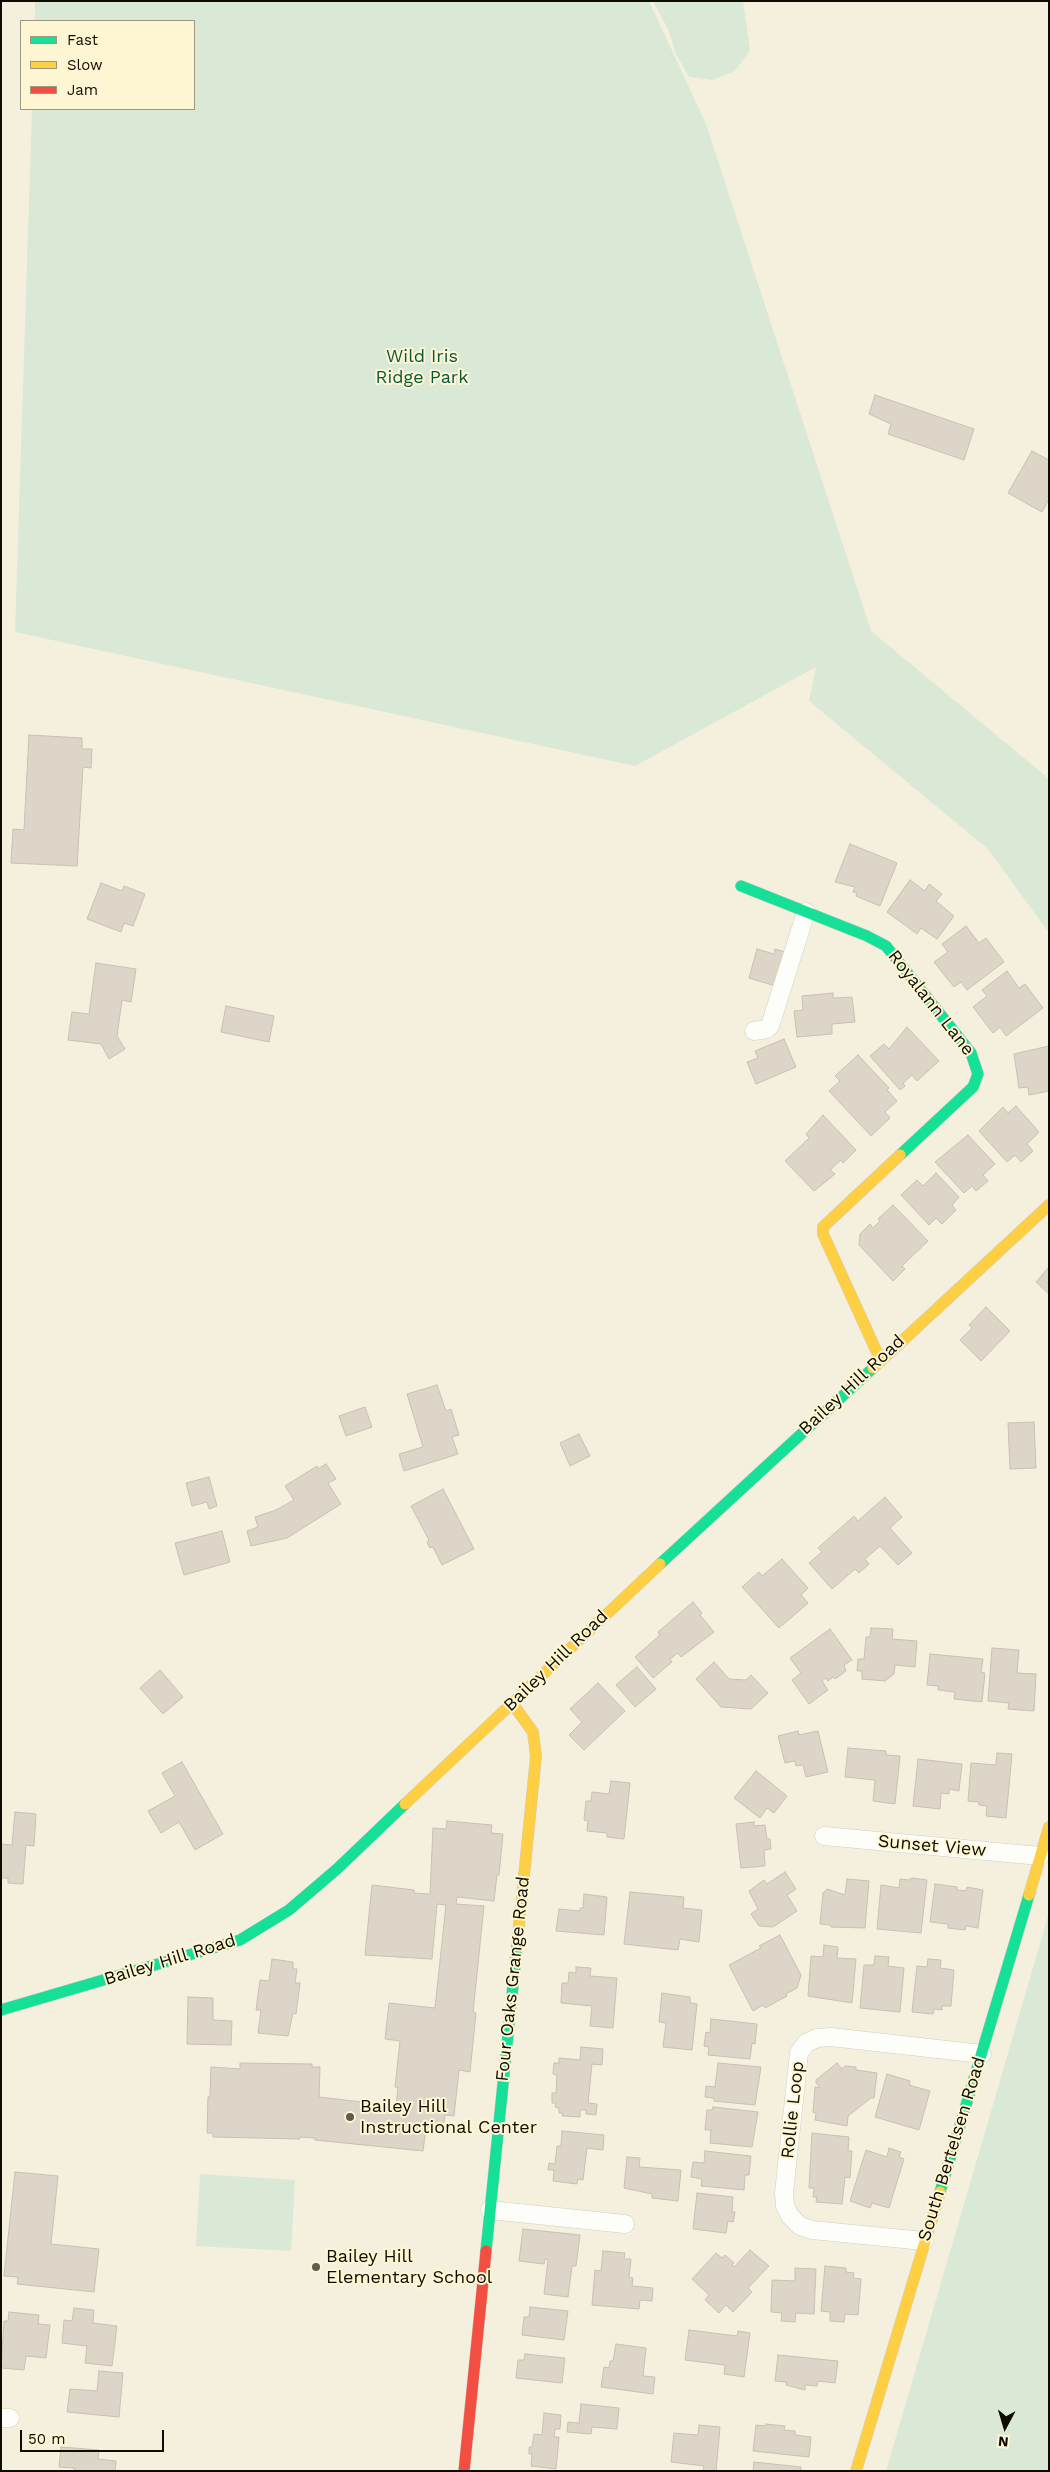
<!DOCTYPE html>
<style>
body{margin:0}
#map{position:relative;width:1050px;height:2472px;overflow:hidden;background:#f4f0dd;font-family:"Work Sans",sans-serif}
canvas{display:block}
.frame{position:absolute;inset:0;border:2px solid #0e0b02;pointer-events:none}
.legend{position:absolute;left:20px;top:20px;width:175px;height:90px;box-sizing:border-box;background:#fef6d3;border:1px solid #9e987f;margin:0;padding:6px 9px;list-style:none;font-size:15px;color:#0e0b02}
.legend li{display:flex;align-items:center;gap:10px;height:25px}
.legend b{width:25px;border:1px solid #9e987f}
.north{position:absolute;left:980px;top:2402px;width:50px;height:50px;-webkit-text-stroke:4px #fef6d3;paint-order:stroke;rotate:186deg;font-size:14px;font-weight:700;line-height:20px;text-align:center;color:#0e0b02}
.north::after{content:'';display:block;margin:auto;width:18px;height:22px;background:#0e0b02;clip-path:polygon(50% 0,100% 100%,50% 72%,0 100%)}
.scale{position:absolute;left:20px;top:2430px;width:144px;height:22px;box-sizing:border-box;border:2px solid #0e0b02;border-top:0;padding-left:6px;font-size:15px;line-height:18px;white-space:nowrap;color:#0e0b02;-webkit-text-stroke:4px #fef6d3;paint-order:stroke}
</style>
<div id="map">
<canvas width="1050" height="2472"></canvas>
<div class="frame"></div>
<ul class="legend">
<li><b style="height:6px;background:#16e098"></b>Fast</li>
<li><b style="height:6px;background:#ffcf43"></b>Slow</li>
<li><b style="height:6px;background:#f24e42"></b>Jam</li>
</ul>
<div class="north">N</div>
<div class="scale">50 m</div>
</div>
<script>
const ctx = document.querySelector('canvas').getContext('2d');
ctx.lineJoin = 'round';
function fillPath(path, color) {
  ctx.fillStyle = color;
  ctx.fill(path, 'evenodd');
}
function shape(rows) {
  const path = new Path2D();
  for (const r of rows) {
    path.moveTo(r[0], r[1]);
    for (let i = 2; i < r.length; i += 2) path.lineTo(r[i], r[i + 1]);
  }
  return path;
}
function strokePath(path, color, width, dash) {
  ctx.strokeStyle = color;
  ctx.lineWidth = width;
  ctx.lineCap = dash ? 'butt' : 'round';
  ctx.setLineDash(dash || []);
  ctx.stroke(path);
}
function write(font, color, halo, rows, align = 'center') {
  ctx.font = font + ' "Work Sans",sans-serif';
  ctx.lineWidth = 4;
  ctx.setLineDash([]);
  ctx.textBaseline = 'middle';
  ctx.strokeStyle = halo;
  ctx.fillStyle = color;
  for (const [text, x, y, turn = 0] of rows) {
    ctx.save();
    ctx.translate(x, y);
    ctx.rotate((+turn || 0) * Math.PI / 180);
    ctx.textAlign = isNaN(turn) ? turn : align;
    if (halo) ctx.strokeText(text, 0, 0);
    ctx.fillText(text, 0, 0);
    ctx.restore();
  }
}
const green = shape([
 [35,1,649,1,706,124,871,631,1049,779,1049,933,988,849,809,701,816,667,635,766,15,632,32,109,194,109,194,21,35,21],
 [653,1,743,1,750,50,735,71,713,80,689,77,676,54,669,31],
 [1049,1913,1049,2471,886,2471],
 [200,2174,295,2180,291,2251,196,2246]
]);
const building = shape([
 [875,395,974,429,964,460,888,434,891,424,869,414,875,395],
 [1032,451,1049,460,1049,499,1042,512,1008,493,1032,451],
 [29,735,82,738,82,749,92,749,91,768,83,767,77,866,11,863,13,829,24,830,29,735],
 [850,844,897,863,880,906,856,896,857,893,853,892,855,887,835,882,850,844],
 [910,880,925,891,929,884,942,894,936,901,954,916,937,939,921,928,917,934,887,912,910,880],
 [101,883,122,891,124,886,145,894,133,926,124,923,121,932,87,919,101,883],
 [966,926,979,943,986,938,1004,962,967,990,961,982,954,987,934,962,948,952,942,944,966,926],
 [757,949,774,954,775,949,789,953,779,987,749,978,757,949],
 [96,963,136,969,131,1002,122,1000,117,1036,125,1049,109,1059,101,1044,68,1040,72,1012,89,1014,96,963],
 [1007,971,1019,988,1025,984,1043,1008,1006,1036,1000,1027,993,1033,973,1007,987,996,982,990,1007,971],
 [833,993,833,998,852,997,855,1022,832,1024,832,1034,797,1037,794,1011,803,1010,802,996,833,993],
 [226,1006,274,1016,269,1042,221,1032,226,1006],
 [907,1027,939,1061,917,1081,912,1075,903,1083,905,1086,900,1090,870,1056,884,1044,889,1049,907,1027],
 [784,1039,796,1067,756,1084,747,1062,758,1058,755,1051,784,1039],
 [1049,1046,1049,1091,1029,1095,1028,1087,1019,1088,1014,1054,1049,1046],
 [858,1055,889,1088,887,1090,897,1101,885,1112,890,1118,871,1136,829,1091,840,1081,835,1076,858,1055],
 [1016,1106,1039,1132,1027,1144,1033,1151,1021,1162,1015,1155,1007,1162,979,1131,1003,1107,1008,1113,1016,1106],
 [823,1115,856,1150,843,1163,841,1160,830,1170,835,1174,814,1191,785,1161,809,1138,806,1134,823,1115],
 [968,1135,995,1164,983,1175,988,1181,976,1191,972,1186,964,1193,935,1162,968,1135],
 [936,1173,959,1197,952,1205,956,1210,942,1224,936,1218,929,1225,901,1195,917,1180,923,1186,936,1173],
 [893,1205,928,1241,902,1266,905,1269,893,1281,859,1245,860,1234,870,1224,873,1228,880,1221,878,1219,893,1205],
 [1049,1267,1049,1294,1036,1282,1049,1267],
 [986,1307,1010,1331,981,1361,960,1340,972,1328,969,1325,986,1307],
 [437,1385,446,1411,451,1409,459,1435,452,1437,458,1454,404,1471,399,1454,423,1447,407,1394,437,1385],
 [365,1407,372,1427,346,1436,339,1416,365,1407],
 [1034,1422,1036,1468,1010,1469,1008,1423,1034,1422],
 [579,1434,590,1456,570,1466,560,1443,579,1434],
 [326,1464,336,1479,328,1483,341,1504,287,1538,251,1546,247,1531,258,1527,255,1517,276,1510,294,1500,285,1486,317,1466,318,1469,326,1464],
 [209,1477,217,1506,209,1509,207,1502,192,1506,186,1483,209,1477],
 [443,1489,474,1549,442,1565,433,1547,430,1548,427,1542,429,1540,411,1506,443,1489],
 [885,1497,902,1517,890,1528,912,1553,898,1565,880,1546,865,1559,869,1564,859,1573,855,1569,832,1589,809,1563,822,1552,818,1548,854,1516,858,1521,885,1497],
 [222,1531,230,1562,184,1575,175,1543,222,1531],
 [782,1559,808,1588,801,1595,808,1603,779,1628,742,1587,759,1572,762,1576,782,1559],
 [693,1602,702,1613,700,1615,714,1632,681,1657,678,1653,670,1659,672,1662,653,1678,635,1657,660,1635,658,1632,693,1602],
 [871,1628,893,1629,892,1639,917,1641,915,1667,895,1665,894,1674,885,1681,862,1679,862,1671,857,1671,858,1659,864,1659,866,1637,870,1637,871,1628],
 [830,1629,852,1660,844,1665,846,1671,835,1679,833,1677,828,1681,826,1678,822,1681,828,1690,809,1704,792,1680,801,1673,790,1658,830,1629],
 [992,1648,1019,1650,1017,1673,1036,1674,1034,1711,1008,1709,1009,1703,988,1701,992,1648],
 [930,1654,983,1659,981,1672,985,1673,982,1702,954,1699,955,1692,938,1690,938,1686,927,1685,930,1654],
 [714,1662,729,1679,746,1680,751,1675,768,1693,751,1709,721,1707,696,1679,714,1662],
 [637,1667,656,1689,635,1707,616,1685,637,1667],
 [160,1670,183,1697,163,1714,140,1688,160,1670],
 [598,1683,625,1711,584,1750,569,1735,582,1722,570,1709,598,1683],
 [798,1731,799,1735,818,1731,828,1772,806,1777,803,1765,796,1766,795,1761,785,1763,778,1736,798,1731],
 [848,1748,886,1751,886,1755,900,1756,895,1804,873,1801,875,1780,845,1777,848,1748],
 [997,1753,1012,1754,1006,1818,986,1816,987,1806,979,1805,979,1802,968,1801,971,1763,996,1765,997,1753],
 [918,1759,962,1764,959,1791,949,1789,949,1794,941,1793,940,1809,913,1806,918,1759],
 [182,1762,223,1834,195,1850,179,1822,161,1833,148,1811,175,1796,162,1773,182,1762],
 [756,1771,787,1796,774,1813,767,1808,760,1818,734,1798,756,1771],
 [611,1781,630,1783,624,1839,607,1837,607,1833,587,1831,588,1821,584,1820,586,1801,591,1801,592,1792,609,1794,611,1781],
 [15,1812,36,1814,34,1846,26,1845,23,1884,8,1883,8,1878,1,1878,1,1844,12,1845,15,1812],
 [447,1821,492,1825,491,1833,503,1834,499,1875,497,1875,494,1901,457,1897,456,1904,484,1906,473,2012,476,2013,470,2072,459,2070,454,2116,445,2115,443,2128,426,2127,423,2151,315,2140,315,2138,300,2137,300,2139,213,2137,213,2133,207,2133,208,2097,210,2097,211,2067,240,2069,240,2063,312,2064,312,2067,320,2067,319,2097,396,2106,398,2087,395,2087,400,2041,385,2039,389,2003,435,2008,446,1905,437,1904,432,1959,365,1955,372,1885,414,1890,414,1893,430,1894,433,1828,446,1829,447,1821],
 [754,1822,754,1826,765,1825,767,1839,770,1839,771,1849,764,1850,765,1866,741,1868,736,1824,754,1822],
 [785,1872,796,1889,787,1895,797,1911,773,1927,759,1926,751,1914,758,1909,749,1891,764,1880,767,1884,785,1872],
 [912,1878,927,1880,921,1933,877,1929,881,1885,899,1888,900,1879,909,1880,912,1878],
 [847,1879,869,1881,865,1928,831,1927,830,1925,820,1924,823,1893,827,1889,845,1895,847,1879],
 [935,1884,957,1887,957,1890,966,1891,967,1887,983,1890,978,1928,966,1926,965,1930,948,1928,948,1924,930,1922,935,1884],
 [630,1892,684,1897,683,1908,702,1910,699,1942,680,1939,678,1950,624,1944,630,1892],
 [584,1894,607,1897,604,1935,556,1931,559,1909,580,1911,580,1908,583,1908,584,1894],
 [780,1935,801,1975,797,1988,786,1994,787,1996,765,2008,763,2005,753,2011,729,1965,761,1948,759,1946,780,1935],
 [824,1945,838,1947,837,1958,856,1959,852,2003,808,1996,811,1956,823,1957,824,1945],
 [875,1956,889,1957,888,1966,904,1968,900,2012,860,2008,864,1965,874,1965,875,1956],
 [272,1959,293,1962,293,1969,297,1969,295,1983,300,1983,296,2014,293,2013,288,2036,258,2033,261,2010,256,2010,260,1980,269,1981,272,1959],
 [928,1959,941,1960,940,1968,954,1970,951,2006,942,2006,942,2010,934,2009,933,2014,912,2012,917,1966,927,1967,928,1959],
 [576,1967,591,1968,590,1976,617,1978,613,2028,590,2026,592,2006,561,2003,562,1983,568,1983,569,1972,576,1973,576,1967],
 [662,1993,690,1997,690,2003,697,2004,692,2050,663,2047,666,2023,659,2022,662,1993],
 [188,1997,213,1998,213,2020,232,2021,231,2045,187,2044,188,1997],
 [711,2019,757,2024,755,2044,752,2043,750,2059,708,2055,709,2047,704,2046,706,2032,710,2033,711,2019],
 [581,2047,603,2049,602,2065,592,2064,588,2103,597,2104,596,2115,586,2114,586,2110,580,2110,580,2117,562,2116,563,2113,559,2113,559,2108,555,2107,556,2103,552,2103,552,2093,556,2093,557,2075,553,2074,554,2063,559,2063,559,2058,580,2060,581,2047],
 [718,2063,761,2067,755,2105,714,2101,714,2098,705,2097,706,2086,715,2087,718,2063],
 [837,2063,842,2069,845,2066,856,2067,856,2070,877,2073,874,2098,871,2098,848,2116,847,2126,815,2120,816,2113,813,2112,815,2087,820,2088,816,2083,816,2080,837,2063],
 [887,2074,910,2081,909,2085,930,2091,919,2130,875,2117,887,2074],
 [713,2107,758,2112,752,2147,710,2143,711,2130,705,2130,707,2110,712,2110,713,2107],
 [562,2131,604,2135,603,2150,587,2148,583,2180,578,2179,577,2184,553,2181,554,2170,548,2170,549,2163,555,2164,557,2146,561,2146,562,2131],
 [812,2133,849,2137,848,2151,852,2151,850,2178,845,2177,842,2204,816,2202,817,2197,813,2197,814,2188,809,2188,812,2133],
 [889,2148,901,2152,899,2157,904,2159,889,2208,872,2203,870,2208,850,2201,866,2150,887,2157,889,2148],
 [705,2151,751,2156,749,2175,745,2175,744,2190,701,2186,702,2179,691,2177,693,2162,704,2163,705,2151],
 [627,2157,640,2158,639,2167,681,2170,678,2201,652,2198,652,2194,624,2188,627,2157],
 [15,2172,58,2176,51,2244,99,2249,94,2292,17,2284,18,2277,4,2276,15,2172],
 [697,2193,733,2197,732,2212,735,2212,733,2222,728,2221,726,2233,693,2229,697,2193],
 [523,2229,580,2235,576,2266,572,2266,568,2297,544,2294,548,2260,545,2259,544,2264,519,2261,523,2229],
 [750,2250,769,2266,748,2288,752,2292,733,2312,726,2305,719,2313,705,2300,709,2295,692,2279,716,2253,722,2258,725,2255,734,2263,732,2265,734,2267,750,2250],
 [603,2251,625,2253,624,2259,631,2259,629,2277,633,2278,632,2286,653,2288,652,2301,640,2300,639,2309,592,2305,595,2270,601,2271,603,2251],
 [825,2266,846,2268,846,2272,854,2273,853,2278,861,2279,858,2315,845,2314,844,2322,830,2321,830,2312,821,2311,825,2266],
 [795,2268,816,2269,814,2314,796,2313,795,2322,781,2321,782,2313,771,2312,772,2280,795,2281,795,2268],
 [530,2307,568,2311,564,2340,522,2335,524,2317,529,2317,530,2307],
 [74,2308,94,2310,93,2323,117,2326,112,2366,85,2363,87,2346,62,2343,64,2320,72,2321,74,2308],
 [9,2312,39,2315,38,2324,50,2325,46,2358,26,2356,24,2370,1,2368,4,2321,8,2321,9,2312],
 [689,2330,737,2336,738,2331,750,2333,744,2377,724,2374,725,2365,685,2360,689,2330],
 [616,2344,646,2348,643,2376,655,2377,653,2394,601,2387,604,2367,609,2368,610,2361,613,2361,616,2344],
 [525,2354,565,2358,562,2383,516,2378,518,2360,524,2360,525,2354],
 [778,2355,838,2361,835,2383,818,2381,817,2386,805,2385,805,2390,786,2385,786,2382,775,2381,778,2355],
 [99,2371,123,2373,119,2417,67,2412,70,2389,97,2391,99,2371],
 [581,2404,619,2408,617,2429,592,2427,591,2434,567,2432,568,2422,579,2423,581,2404],
 [544,2413,561,2415,560,2429,555,2429,554,2437,559,2437,556,2469,531,2466,532,2454,529,2454,529,2447,532,2447,534,2434,542,2435,544,2413],
 [766,2424,785,2426,784,2430,795,2431,795,2435,811,2437,809,2457,753,2451,756,2425,766,2426,766,2424],
 [699,2425,720,2427,716,2471,703,2471,704,2466,671,2462,674,2433,698,2435,699,2425],
 [61,2447,99,2450,98,2459,116,2461,115,2471,74,2471,74,2468,59,2467,61,2447],
 [754,2462,801,2467,801,2471,753,2471,754,2462]
]);
const street = shape([
 [754,1031,767,1029,770,1026,806,912],
 [824,1836,1040,1856],
 [490,2210,625,2224],
 [924,2241,812,2230,800,2226,790,2216,785,2206,784,2193,799,2053,806,2043,817,2038,831,2037,982,2054],
 [1,2418,10,2418]
]);
const fast = shape([
 [741,886,867,936,886,946,971,1053,978,1074,973,1087,900,1155],
 [660,1564,873,1368],
 [1,2010,240,1940,289,1910,337,1869,405,1804],
 [940,2192,1029,1895],
 [486,2251,518,1936]
]);
const slow = shape([
 [880,1359,823,1234,823,1227,900,1155],
 [873,1368,1049,1205],
 [512,1703,533,1732,536,1756,518,1936],
 [405,1804,660,1564],
 [1029,1895,1049,1827],
 [856,2471,940,2192]
]);
const jam = shape([
 [464,2471,486,2251]
]);
const markers = [
 [350,2117,5,"#5e5b4f"],
 [316,2267,5,"#5e5b4f"]
];
const parkNames = [
 ["Wild Iris",422,357],
 ["Ridge Park",422,378]
];
const streetNames = [
 ["Royalann Lane",931,1003,52],
 ["Bailey Hill Road",852,1385,-43],
 ["Bailey Hill Road",556,1661,-44],
 ["Sunset View",932,1846,5],
 ["Bailey Hill Road",170,1960,-17],
 ["Four Oaks Grange Road",513,1979,-84],
 ["Rollie Loop",793,2110,-84],
 ["South Bertelsen Road",952,2149,-73]
];
const poiNames = [
 ["Bailey Hill",360,2107],
 ["Instructional Center",360,2128],
 ["Bailey Hill",326,2257],
 ["Elementary School",326,2278]
];
fillPath(green, '#dae8d6');
fillPath(building, '#dcd5c8');
strokePath(building, '#c7c0b3', 1);
strokePath(street, '#d1cebf', 19);
strokePath(fast, '#d1cebf', 12);
strokePath(slow, '#d1cebf', 12);
strokePath(jam, '#d1cebf', 12);
strokePath(street, '#fdfdfa', 18);
strokePath(fast, '#16e098', 11);
strokePath(slow, '#ffcf43', 11);
strokePath(jam, '#f24e42', 11);
for (const [x, y, r, color] of markers) {
  const dot = new Path2D();
  dot.arc(x, y, r, 0, 2 * Math.PI);
  ctx.fillStyle = color;
  ctx.fill(dot);
  strokePath(dot, '#fef6d3', 2);
}
write('18px', '#095839', '#fef6d3', parkNames);
write('18px', '#0e0b02', '#fef6d3', streetNames);
write('18px', '#0e0b02', '#fef6d3', poiNames, 'left');
</script>
